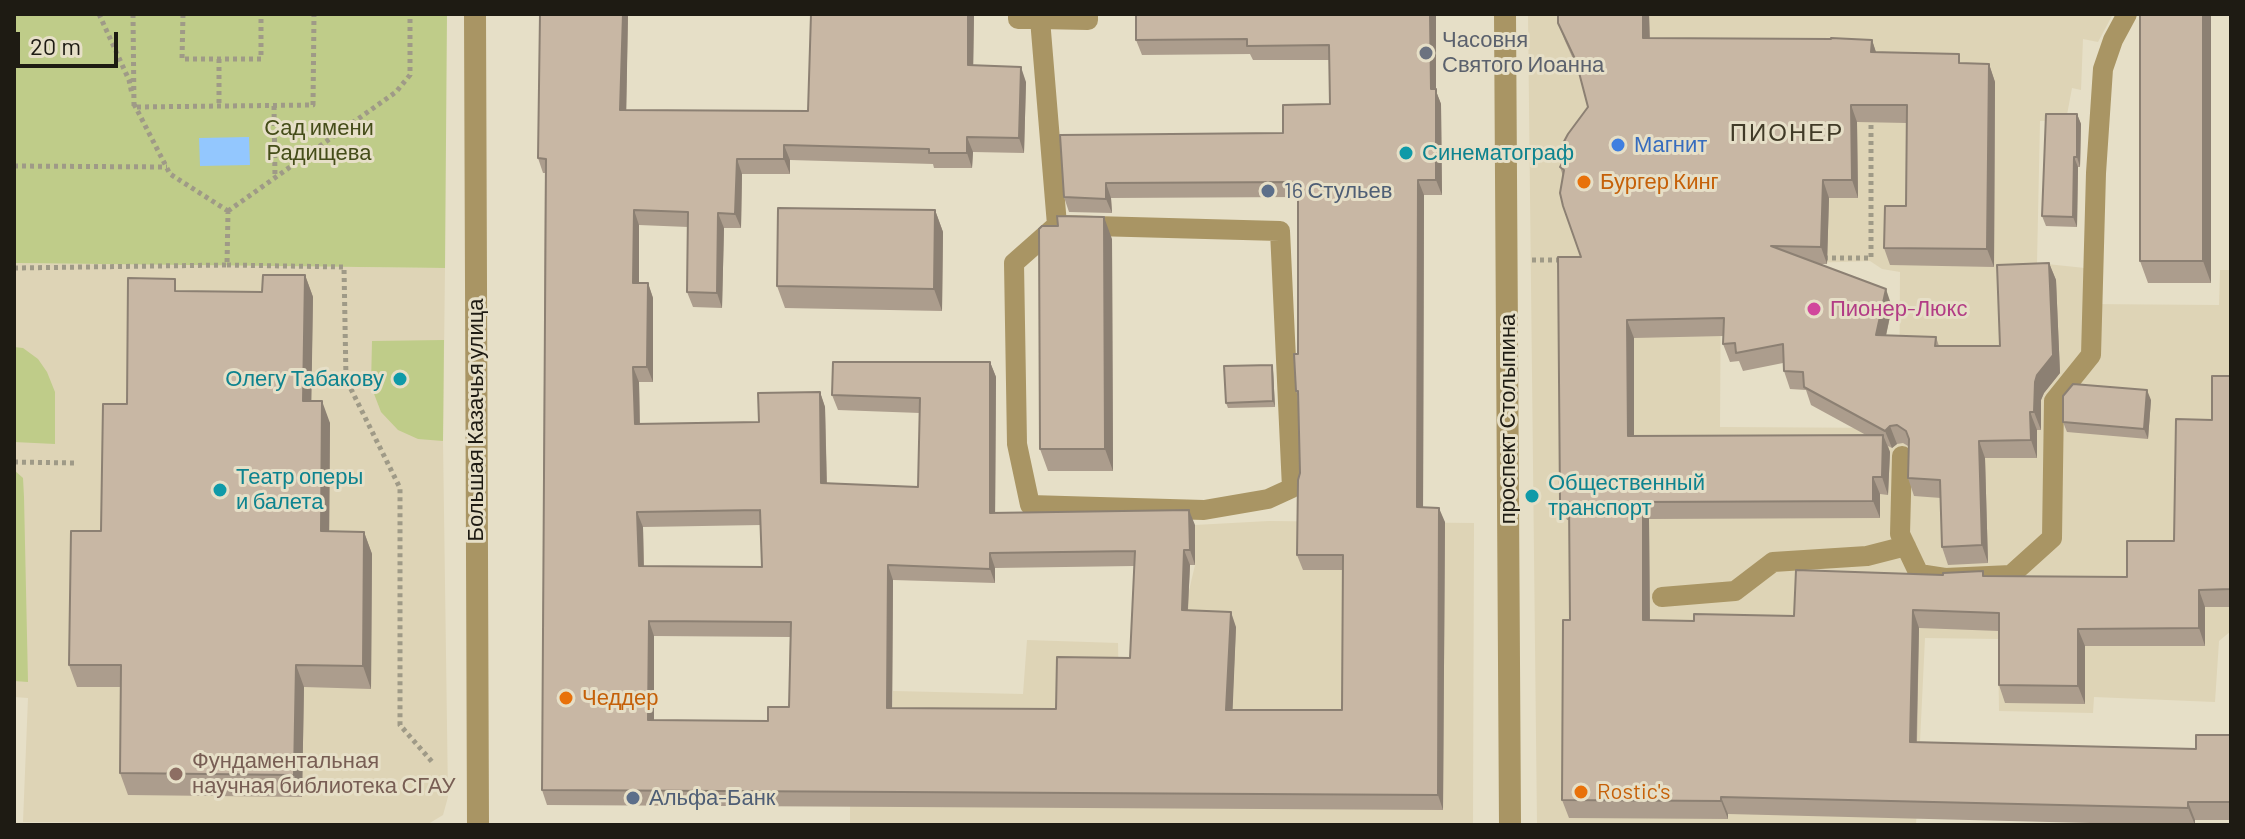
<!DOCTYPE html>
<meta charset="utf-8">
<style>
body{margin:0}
#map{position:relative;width:2245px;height:839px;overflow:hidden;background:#e6dfc7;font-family:Barlow,sans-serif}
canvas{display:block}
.frame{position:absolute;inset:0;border:16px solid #1e1b13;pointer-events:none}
.scale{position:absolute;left:16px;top:32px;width:102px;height:36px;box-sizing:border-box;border:4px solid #1e1b13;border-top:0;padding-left:10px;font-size:24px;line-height:28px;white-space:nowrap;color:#1e1b13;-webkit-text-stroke:6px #e6dfc7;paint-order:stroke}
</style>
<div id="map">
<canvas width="2245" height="839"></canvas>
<div class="frame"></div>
<div class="scale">20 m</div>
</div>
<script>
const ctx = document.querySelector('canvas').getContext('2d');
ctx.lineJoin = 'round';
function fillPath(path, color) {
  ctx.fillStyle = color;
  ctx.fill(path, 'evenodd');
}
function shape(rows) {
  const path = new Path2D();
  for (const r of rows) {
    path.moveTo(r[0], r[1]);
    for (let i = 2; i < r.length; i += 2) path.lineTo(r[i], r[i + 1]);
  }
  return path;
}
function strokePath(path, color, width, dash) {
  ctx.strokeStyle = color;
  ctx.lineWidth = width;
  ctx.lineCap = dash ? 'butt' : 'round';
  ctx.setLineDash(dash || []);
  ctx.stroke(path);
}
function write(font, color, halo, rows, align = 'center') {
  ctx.font = font + ' Barlow,sans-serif';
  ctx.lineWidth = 6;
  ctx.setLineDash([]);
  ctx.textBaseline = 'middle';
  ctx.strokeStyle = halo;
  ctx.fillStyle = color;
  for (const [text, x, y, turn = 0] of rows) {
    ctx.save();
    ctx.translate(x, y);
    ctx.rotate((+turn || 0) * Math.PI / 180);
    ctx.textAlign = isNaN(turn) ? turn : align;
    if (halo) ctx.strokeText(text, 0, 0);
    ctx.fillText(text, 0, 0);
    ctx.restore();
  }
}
const built = shape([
 [1528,14,2113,14,2098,42,2083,39,2081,90,2072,88,2066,120,2040,121,2037,263,2085,268,2087,304,2219,305,2220,270,2231,270,2231,631,2219,641,2215,702,2094,697,2093,713,1999,711,1998,639,1925,638,1916,825,1537,825],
 [1870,261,1882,269,1900,272,1899,428,1720,427,1721,266],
 [14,263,445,268,443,441,448,797,443,815,428,824,23,822,28,698,14,697],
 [1269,521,1474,523,1473,825,850,825,850,806,892,713,893,691,1023,694,1027,640,1118,643,1119,699,1188,595,1195,565,1195,525]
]);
const green = shape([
 [14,14,447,14,445,268,14,263],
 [444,340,443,441,418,439,398,430,381,412,371,386,372,341],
 [14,347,23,348,38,359,47,372,55,392,55,444,14,442],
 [14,470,23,478,24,497,28,682,14,681]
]);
const water = shape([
 [249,137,250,165,200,166,199,138]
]);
const path = shape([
 [99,14,129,80,132,94],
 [133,14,134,107,313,105,314,14],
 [183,14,182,59,261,59,261,14],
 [219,59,219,106],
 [134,104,170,174,228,211],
 [274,106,275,177],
 [14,166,167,167],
 [228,211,396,92,410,75,410,14],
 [1824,258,1871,258,1871,116],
 [1532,260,1562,260],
 [227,265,344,267,346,379,400,488,400,725,433,763],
 [14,268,227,265,228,211],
 [14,462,76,463]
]);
const service = shape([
 [1018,14,1018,19,1040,19,1057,225],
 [1040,19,1088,20,1088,14],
 [1057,225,1280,231,1292,488,1268,499,1204,510,1030,505,1017,444,1014,263,1057,225],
 [1902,456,1900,534,1919,574,1945,578,2011,575,2052,538,2054,401,2091,355,2096,173,2103,69,2113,40,2127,14],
 [1662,597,1735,591,1773,562,1867,556,1906,546]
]);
const pedestrian = shape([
 [1505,14,1510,825]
]);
const minor = shape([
 [475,14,478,825]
]);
const wall = shape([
 [628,14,626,110,808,111,974,14,973,65,1026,82,1024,153,973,152,972,168,934,168,933,164,790,160,790,174,742,174,741,228,724,228,722,308,693,307,687,292,688,227,639,225,639,283,648,283,653,298,653,382,639,382,640,424,759,422,820,392,825,407,827,484,918,487,920,413,838,410,832,395,990,362,996,377,995,513,1195,525,1195,565,1190,565,1188,610,1236,627,1232,710,1342,710,1343,570,1303,570,1297,555,1300,473,1298,397,1296,391,1298,354,1298,197,1111,198,1112,213,1069,212,1064,197,1060,135,1283,133,1330,104,1329,60,1253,60,1250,54,1142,55,1136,40,1136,14,1436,14,1436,91,1441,104,1442,195,1424,195,1423,508,1445,522,1443,810,547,805,542,790,545,173,543,173,538,158],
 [761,525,762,567,644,566,643,527],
 [1134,566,1130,658,1056,709,892,708,893,580,995,583,995,568],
 [654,636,790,637,789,707,768,721,654,720],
 [1558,14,1649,14,1650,38,1872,40,1876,53,1962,64,1989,64,1995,82,1994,267,1890,265,1884,248,1906,206,1907,123,1857,122,1858,198,1829,198,1827,264,1820,264,1892,307,1886,336,1936,337,1939,346,2000,346,2049,263,2056,280,2060,373,2044,393,2041,400,2041,430,2037,430,2037,458,1985,458,1988,563,1948,565,1942,547,1941,498,1914,496,1908,478,1908,446,1903,443,1897,444,1892,448,1888,446,1890,452,1888,495,1880,494,1880,518,1649,519,1650,620,1694,621,1794,616,1984,576,2127,577,2174,541,2212,420,2231,376,2231,607,2205,607,2205,646,2085,646,2085,704,2005,703,1999,685,1999,631,1919,628,1917,742,2196,749,2231,735,2231,820,2195,820,2195,825,2170,825,1728,814,1728,819,1569,818,1562,800,1570,620,1569,520,1567,520,1560,502,1581,257,1563,176,1560,167,1564,159,1560,149,1588,107,1578,70,1565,41,1558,23],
 [1724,336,1723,344,1730,362,1739,361,1743,371,1783,363,1784,371,1790,389,1806,390,1811,405,1866,435,1634,436,1634,338],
 [2140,14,2211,14,2211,283,2148,283,2140,261],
 [2077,114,2081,124,2080,167,2078,167,2077,227,2046,226,2042,216],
 [935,210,943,232,942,311,785,308,777,286],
 [1112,239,1113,471,1048,471,1040,449],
 [305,275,313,297,311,401,330,423,329,531,364,532,372,554,371,689,304,687,302,797,128,795,120,773,121,687,77,687,69,665,101,531,180,291,262,292],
 [1272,365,1273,370,1275,407,1228,408,1226,403],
 [2151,400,2148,439,2067,432,2063,422]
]);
const shadedWall = shape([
 [623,14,628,14,626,125,620,110],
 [968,14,974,14,973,80,968,65],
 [1430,14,1436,14,1436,91,1441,104,1442,195,1436,180,1431,89],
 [1643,14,1649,14,1650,55,1643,38],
 [2203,14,2211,14,2211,283,2203,261],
 [1872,40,1878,58,1871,52],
 [1989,64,1995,82,1994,267,1987,249],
 [1021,67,1026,82,1024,153,1019,138],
 [1851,105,1857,122,1858,198,1852,180],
 [2077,114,2081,124,2080,167,2077,157],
 [967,137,973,152,972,168,967,153],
 [784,145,790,160,790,174,784,159],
 [2074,157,2078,167,2077,227,2073,217],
 [737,159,742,174,741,228,735,214],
 [1418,180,1424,195,1423,522,1417,507],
 [1823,180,1829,198,1827,264,1821,247],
 [1106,183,1111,198,1112,213,1106,199],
 [634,210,639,225,639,298,633,283],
 [935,210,943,232,942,311,934,289],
 [718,213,724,228,722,308,717,293],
 [1104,217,1112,239,1113,471,1105,449],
 [2049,263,2056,280,2060,373,2044,393,2041,400,2041,430,2034,412,2035,382],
 [305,275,313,297,311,423,303,401],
 [648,283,653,298,653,382,647,367],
 [1886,289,1892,307,1882,353,1876,335],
 [1627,320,1634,338,1634,454,1628,436],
 [990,362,996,377,995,528,990,513],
 [1272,365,1273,370,1275,407,1273,401],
 [633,367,639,382,640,439,635,424],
 [2147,390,2151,400,2148,439,2144,429],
 [820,392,825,407,827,498,821,483],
 [322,401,330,423,329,553,321,531],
 [2030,412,2037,430,2037,458,2031,440],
 [1890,426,1897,444,1892,448,1885,431],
 [1883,435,1890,452,1888,495,1882,477],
 [1979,441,1985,458,1988,563,1982,545],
 [1873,477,1880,494,1880,518,1873,501],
 [1643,502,1649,519,1650,638,1643,620],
 [1439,508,1445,522,1443,810,1438,795],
 [1189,510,1195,525,1195,565,1190,550],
 [637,512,643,527,644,581,639,566],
 [364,532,372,554,371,689,363,666],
 [1184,550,1190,565,1187,625,1182,610],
 [990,553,995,568,995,583,990,569],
 [888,565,893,580,892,723,887,708],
 [2199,590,2205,607,2205,646,2199,628],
 [1913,610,1919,628,1916,760,1910,742],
 [1231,612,1236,627,1232,725,1226,710],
 [649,621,654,636,654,735,648,720],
 [2078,629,2085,646,2085,704,2078,686],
 [296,665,304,687,302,797,294,775],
 [1721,797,1728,814,1728,819,1721,801],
 [2188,802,2195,820,2195,825,2188,808]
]);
const building = shape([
 [540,14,623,14,620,110,808,111,811,14,968,14,968,65,1021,67,1019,138,967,137,967,153,929,153,929,149,784,145,784,159,737,159,735,214,718,213,717,293,687,292,688,212,634,210,633,283,648,283,647,367,633,367,635,424,759,422,758,393,820,392,821,483,918,487,920,398,832,395,833,362,990,362,990,513,1189,510,1190,550,1184,550,1182,610,1231,612,1226,710,1342,710,1343,555,1297,555,1298,480,1300,473,1298,391,1296,391,1294,354,1298,354,1298,182,1106,183,1106,199,1064,197,1060,135,1283,133,1283,105,1330,104,1329,45,1247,46,1247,39,1136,40,1136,14,1430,14,1431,89,1436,89,1436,180,1418,180,1417,507,1439,508,1438,795,542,790,546,159,538,158,540,14],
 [760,510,762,567,639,566,637,512,760,510],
 [1135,551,1130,658,1057,657,1056,709,887,708,888,565,990,569,990,553,1135,551],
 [649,621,791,622,789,707,768,707,768,721,648,720,649,621],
 [1558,14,1643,14,1643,38,1831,39,1831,38,1872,40,1871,52,1959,54,1959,63,1989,64,1987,249,1884,248,1885,206,1906,206,1907,105,1851,105,1852,180,1823,180,1821,247,1771,246,1886,289,1876,335,1936,337,1935,346,2000,346,1997,265,2049,263,2053,355,2037,375,2035,382,2034,412,2030,412,2031,440,1979,441,1982,545,1942,547,1940,480,1908,478,1909,439,1906,431,1897,425,1890,426,1885,431,1804,387,1803,372,1784,371,1783,344,1736,353,1735,343,1723,344,1724,318,1627,320,1628,436,1883,435,1882,477,1873,477,1873,501,1643,502,1643,620,1694,621,1694,614,1794,616,1796,570,1943,575,1943,573,1983,571,1983,576,2127,577,2127,541,2174,541,2176,419,2212,420,2212,376,2231,376,2231,589,2199,590,2199,628,2078,629,2078,686,1999,685,1999,613,1913,610,1910,742,2196,749,2196,735,2231,735,2231,802,2188,802,2188,808,1721,797,1721,801,1562,800,1563,620,1570,620,1569,502,1560,502,1558,257,1581,257,1563,206,1560,193,1564,170,1560,167,1568,153,1560,149,1568,134,1588,107,1576,61,1558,23,1558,14],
 [2140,14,2203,14,2203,261,2140,261,2140,14],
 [2046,114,2077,114,2077,157,2074,157,2073,217,2042,216,2046,114],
 [778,208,935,210,934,289,777,286,778,208],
 [1057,216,1104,217,1105,449,1040,449,1039,229,1042,226,1058,226,1057,216],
 [263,275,305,275,303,401,322,401,321,531,364,532,363,666,296,665,294,775,120,773,121,665,69,665,71,531,101,531,103,404,127,404,128,278,175,279,175,291,262,292,263,275],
 [1272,365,1273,401,1226,403,1224,366,1272,365],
 [2073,384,2147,390,2144,429,2063,422,2063,396,2073,384]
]);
const markers = [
 [1426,53,8,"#6b7280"],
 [1618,145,8,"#3f7fe0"],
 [1406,153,8,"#0f9aa8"],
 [1584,182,8,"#e8710a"],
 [1268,191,8,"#5c6f8a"],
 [1814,309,8,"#d1479c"],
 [400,379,8,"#0f9aa8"],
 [220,490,8,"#0f9aa8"],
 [1532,496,8,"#0f9aa8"],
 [566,698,8,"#e8710a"],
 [176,774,8,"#8d6e63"],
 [1581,792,8,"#e8710a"],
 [633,798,8,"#5c6f8a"]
];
const worshipNames = [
 ["Часовня",1442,40],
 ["Святого Иоанна",1442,65]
];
const parkNames = [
 ["Сад имени",319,128],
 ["Радищева",319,153]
];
const shopNames = [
 ["Магнит",1634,145]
];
const cultureNames = [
 ["Синематограф",1422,153],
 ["Олегу Табакову",384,379,"right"],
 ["Театр оперы",236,477],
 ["и балета",236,502],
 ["Общественный",1548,483],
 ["транспорт",1548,508]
];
const foodNames = [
 ["Бургер Кинг",1600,182],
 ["Чеддер",582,698],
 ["Rostic's",1597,792]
];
const serviceNames = [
 ["16 Стульев",1284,191],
 ["Альфа-Банк",649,798]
];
const hotelNames = [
 ["Пионер-Люкс",1830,309]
];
const streetNames = [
 ["проспект Столыпина",1508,419,-90],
 ["Большая Казачья улица",476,420,-90]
];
const educationNames = [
 ["Фундаментальная",192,761],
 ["научная библиотека СГАУ",192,786]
];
const neighbourhoodNames = [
 ["ПИОНЕР",1787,133]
];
fillPath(built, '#ded4b6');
fillPath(green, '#bfcc89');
fillPath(water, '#93c7fe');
strokePath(path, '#9f9a87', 5, [4, 4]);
strokePath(service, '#a99564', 20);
strokePath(pedestrian, '#a99564', 22);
strokePath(minor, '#a99564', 22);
fillPath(wall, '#ac9d8d');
fillPath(shadedWall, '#8c8073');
fillPath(building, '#c8b7a4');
strokePath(building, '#8c8073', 2);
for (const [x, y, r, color] of markers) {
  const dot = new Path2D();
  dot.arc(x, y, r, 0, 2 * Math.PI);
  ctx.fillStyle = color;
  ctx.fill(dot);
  strokePath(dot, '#e6dfc7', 3);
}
write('22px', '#5b616d', '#e6dfc7', worshipNames, 'left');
write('22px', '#454d19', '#e6dfc7', parkNames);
write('22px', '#366cbe', '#e6dfc7', shopNames, 'left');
write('22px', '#0d838f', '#e6dfc7', cultureNames, 'left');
write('22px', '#c56008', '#e6dfc7', foodNames, 'left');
write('22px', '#4e5e75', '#e6dfc7', serviceNames, 'left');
write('22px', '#b23c85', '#e6dfc7', hotelNames, 'left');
write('22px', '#1e1b13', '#e6dfc7', streetNames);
write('22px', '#785e54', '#e6dfc7', educationNames, 'left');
ctx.letterSpacing = '2px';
write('24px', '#403a27', '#e6dfc7', neighbourhoodNames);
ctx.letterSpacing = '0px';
</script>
